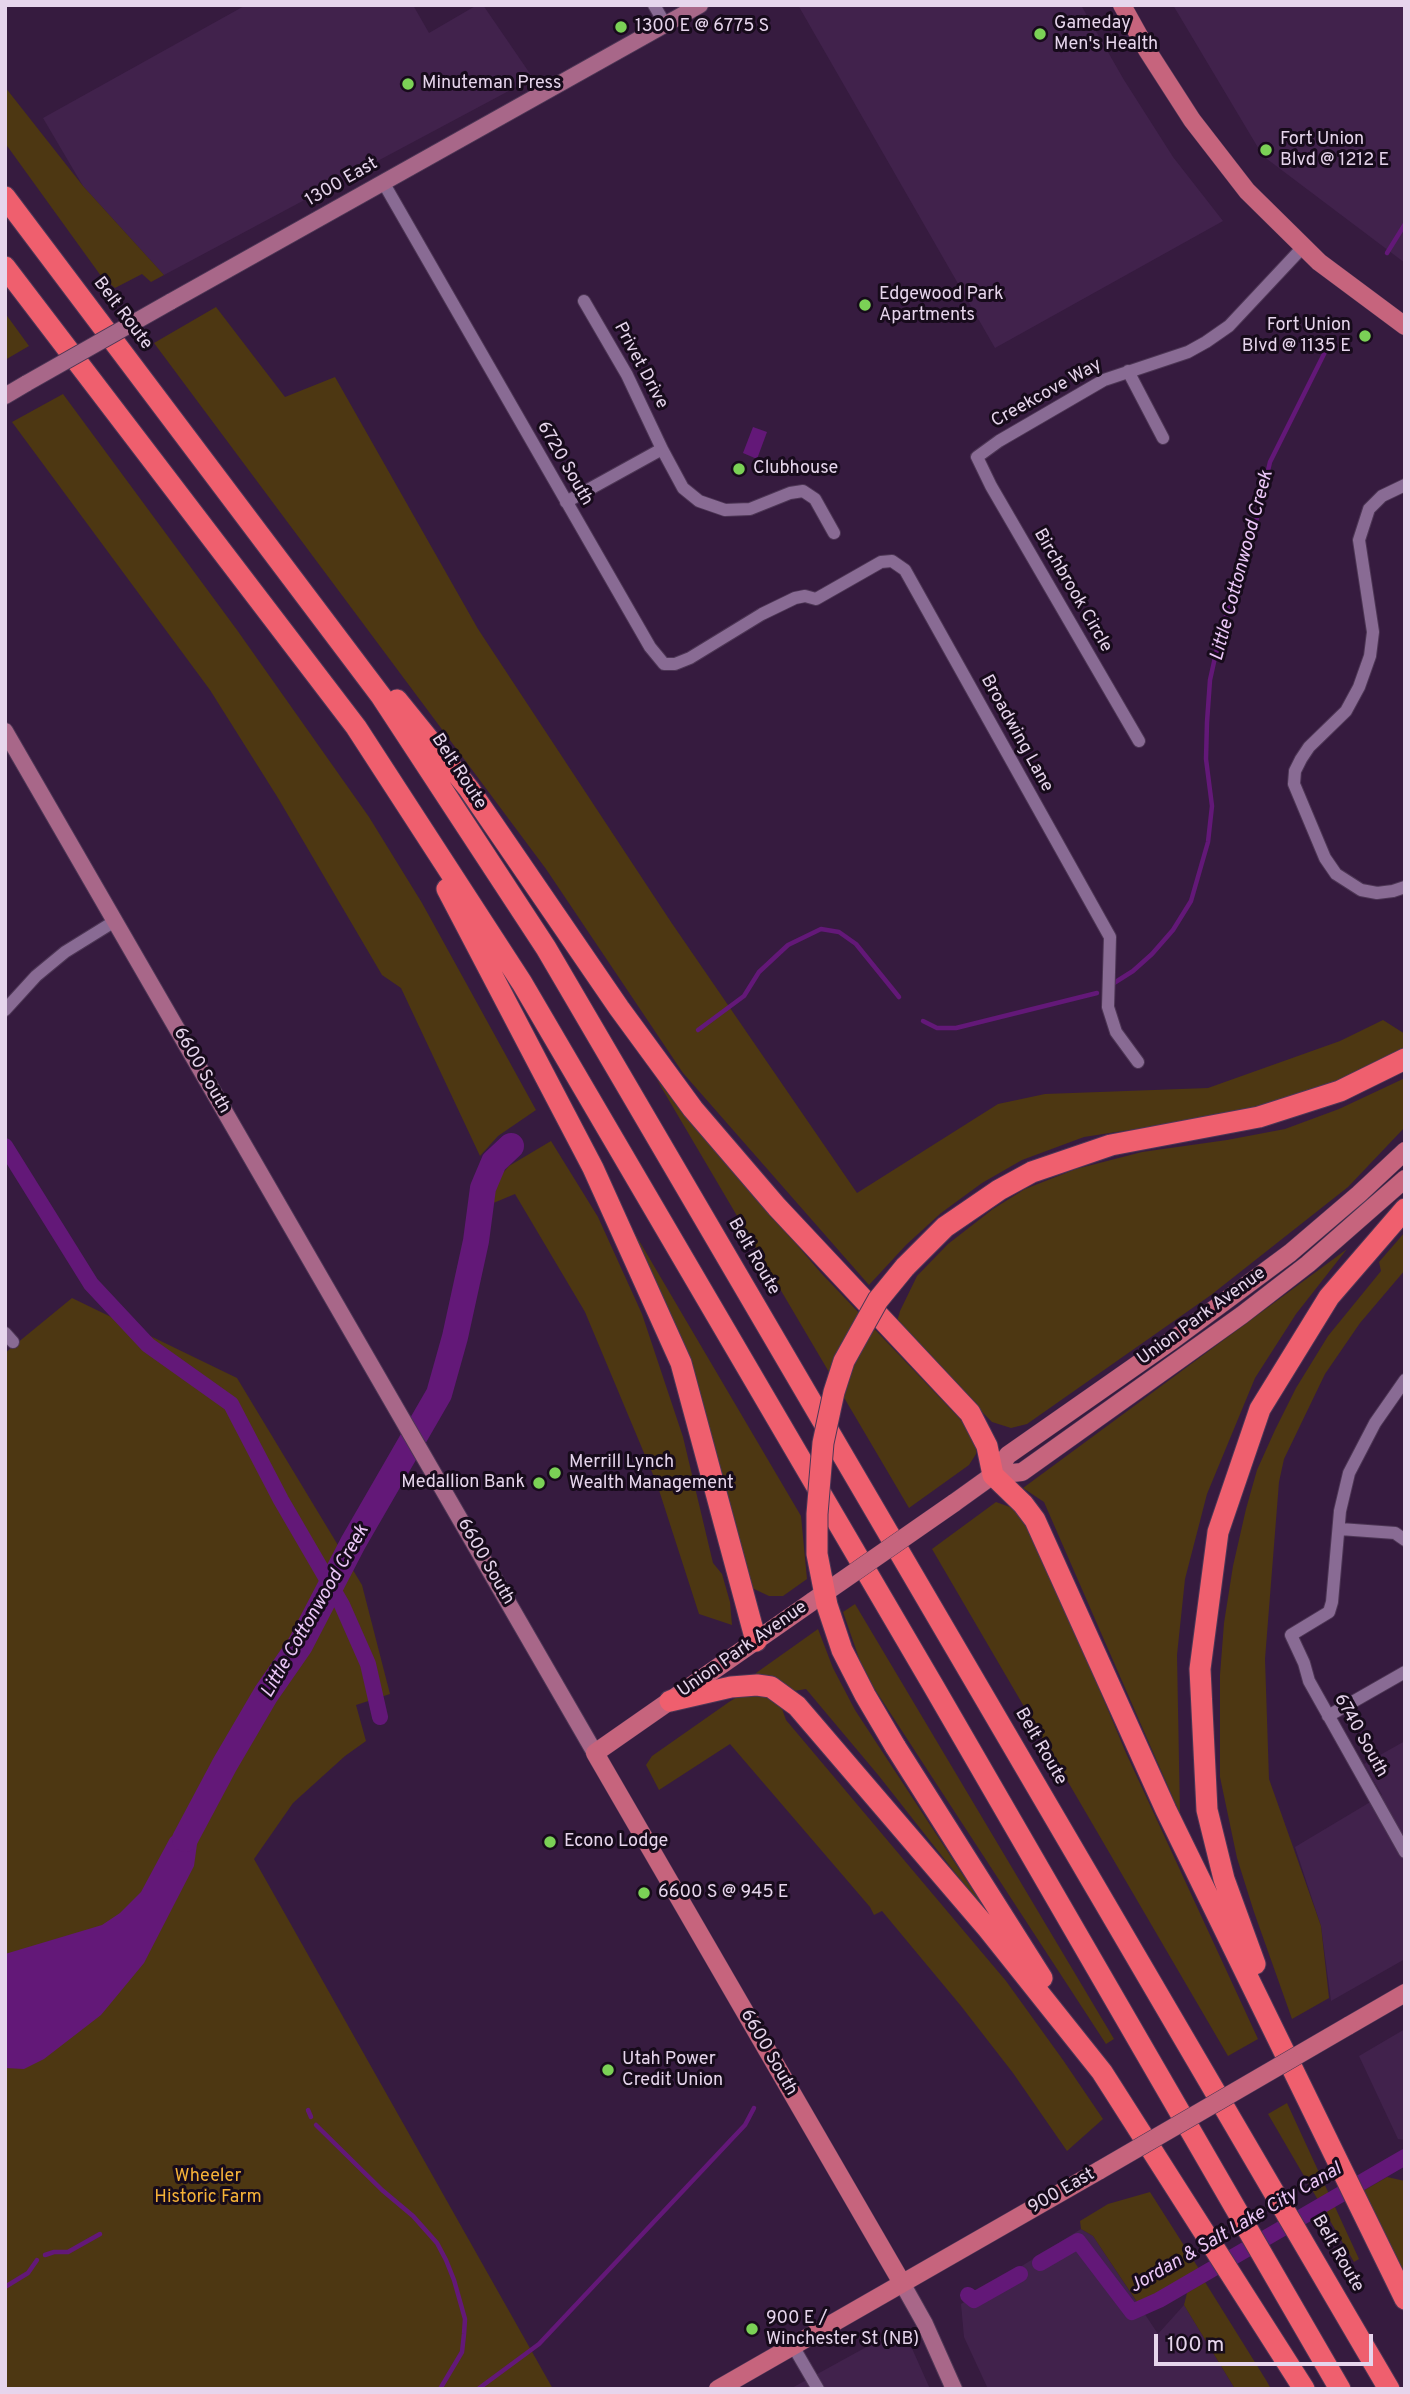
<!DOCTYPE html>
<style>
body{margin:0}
#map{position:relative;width:1410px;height:2394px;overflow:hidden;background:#361b3f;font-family:Overpass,sans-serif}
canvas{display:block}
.frame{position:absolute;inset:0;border:7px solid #e6d5ec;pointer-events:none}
.scale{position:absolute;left:1154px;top:2334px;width:219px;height:32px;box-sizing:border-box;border:4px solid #e6d5ec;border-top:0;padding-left:9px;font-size:21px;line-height:24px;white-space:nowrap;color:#e6d5ec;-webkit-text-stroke:5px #170b1b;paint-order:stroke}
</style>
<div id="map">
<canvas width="1410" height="2394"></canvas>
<div class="frame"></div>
<div class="scale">100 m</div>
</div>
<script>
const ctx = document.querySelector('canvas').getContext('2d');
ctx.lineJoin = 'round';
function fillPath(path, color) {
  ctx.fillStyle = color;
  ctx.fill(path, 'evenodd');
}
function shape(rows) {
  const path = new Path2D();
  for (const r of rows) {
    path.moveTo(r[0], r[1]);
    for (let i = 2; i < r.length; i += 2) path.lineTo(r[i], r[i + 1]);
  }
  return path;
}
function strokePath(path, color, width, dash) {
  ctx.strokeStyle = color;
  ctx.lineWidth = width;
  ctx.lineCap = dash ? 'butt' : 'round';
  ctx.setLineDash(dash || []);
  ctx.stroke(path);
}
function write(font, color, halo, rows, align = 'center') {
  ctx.font = font + ' Overpass,sans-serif';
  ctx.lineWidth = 6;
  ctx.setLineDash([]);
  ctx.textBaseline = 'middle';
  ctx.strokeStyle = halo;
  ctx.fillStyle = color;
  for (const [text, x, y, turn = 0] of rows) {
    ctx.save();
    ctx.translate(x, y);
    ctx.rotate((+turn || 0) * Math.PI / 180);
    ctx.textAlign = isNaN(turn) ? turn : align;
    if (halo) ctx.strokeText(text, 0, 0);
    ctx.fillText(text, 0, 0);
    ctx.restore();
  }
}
const built = shape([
 [246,5,413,5,429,33,477,5,483,5,533,78,164,275,83,186,43,118],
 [798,5,1081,5,1124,80,1173,157,1223,221,995,348],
 [1173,5,1405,5,1405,263,1263,156],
 [1405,1741,1405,1959,1331,2001,1321,1926,1295,1847,1382,1795,1364,1764],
 [1405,2029,1405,2140,1398,2139,1359,2056],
 [1081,2229,1093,2236,1158,2334,1184,2305,1235,2389,988,2389,964,2337,961,2304],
 [906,2335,930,2389,790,2389,881,2339]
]);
const green = shape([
 [5,87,83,186,164,275,151,282,142,274,115,288,101,276,5,143],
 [216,307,285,397,335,377,478,629,671,922,857,1193,998,1104,1045,1094,1208,1088,1340,1041,1383,1020,1405,1034,1405,1050,1323,1089,1240,1113,1084,1137,1022,1160,982,1183,941,1213,906,1245,869,1285,683,1073,546,869,154,343],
 [5,313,29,346,5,360],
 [63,394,237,630,369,817,422,903,536,1110,498,1136,480,1156,401,988,382,975,278,798,210,690,12,422],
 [1405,1078,1405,1127,1348,1187,1211,1295,1027,1424,1011,1428,992,1422,896,1325,900,1311,917,1276,948,1244,993,1209,1025,1189,1076,1169,1142,1152,1227,1140,1285,1129,1339,1109],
 [657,1080,821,1273,965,1424,977,1444,976,1454,969,1465,909,1508],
 [551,1141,598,1217,642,1314,683,1437,713,1563,722,1574,730,1602,732,1625,699,1614,657,1484,585,1312,515,1194,491,1204,494,1183,509,1166],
 [634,1232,801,1516,807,1579,783,1596,769,1596,752,1588,697,1385,651,1271,640,1253],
 [1405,1232,1405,1270,1360,1323,1325,1374,1284,1459,1279,1482,1265,1659,1269,1779,1321,1926,1329,1998,1292,2019,1254,1912,1237,1858,1220,1777,1220,1675,1224,1623,1233,1566,1246,1509,1257,1470,1275,1430,1296,1388,1328,1336,1381,1271,1379,1262],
 [1347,1249,1296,1314,1255,1378,1207,1494,1185,1579,1177,1655,1180,1814,1044,1502,1023,1488],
 [72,1298,237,1378,362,1585,390,1694,356,1705,366,1741,345,1756,293,1803,254,1859,553,2389,5,2389,5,1353],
 [996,1502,1010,1507,1022,1516,1034,1533,1126,1753,1258,2039,1228,2056,932,1549],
 [855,1604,1114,2039,1106,2044,874,1688,860,1661,843,1612],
 [818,1629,833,1668,855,1710,993,1921,879,1776,806,1689,794,1691,756,1675,756,1673],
 [761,1695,771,1698,781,1706,786,1720,1006,1981,1063,2060,1103,2119,1067,2151,1013,2073,961,2006,882,1911,874,1915,870,1907,730,1744,659,1790,646,1765,652,1756,729,1702,739,1696],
 [1287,2103,1359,2259,1354,2262,1268,2114],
 [1387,2177,1405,2181,1405,2282,1363,2191],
 [1150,2192,1199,2269,1180,2280,1178,2285,1139,2305,1093,2236,1081,2229,1080,2221,1108,2204],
 [1205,2282,1266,2380,1271,2389,1235,2389,1184,2305,1187,2293]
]);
const water = shape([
 [753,427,767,432,757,459,743,453],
 [202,1808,194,1866,144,1963,101,2015,44,2059,24,2069,5,2068,5,1954,102,1925,120,1913,141,1892,170,1838]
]);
const stream = shape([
 [1387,253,1405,224],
 [1114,983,1133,971,1152,954,1173,930,1191,901,1208,842,1212,806,1206,759,1207,722,1210,680,1220,635,1257,518,1270,462,1332,338],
 [923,1021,937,1028,956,1028,1097,993],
 [698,1030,744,996,759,972,788,945,821,929,839,932,856,944,899,997],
 [308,2110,311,2117],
 [316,2125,382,2190,413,2216,437,2243,446,2260,454,2280,465,2319,464,2334,462,2352,440,2389],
 [45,2255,54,2252,68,2252,100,2234],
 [5,2287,28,2273,37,2260],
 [478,2389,539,2344,728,2143,745,2125,754,2108]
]);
const canal = shape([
 [5,1146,91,1284,148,1345,231,1404,281,1500,342,1605,368,1664,380,1717],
 [1040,2263,1078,2241,1132,2312,1159,2300,1405,2157],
 [968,2295,974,2300,1020,2274]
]);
const river = shape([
 [185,1839,225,1764,266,1694,300,1645,353,1543,439,1394,455,1337,476,1241,483,1188,494,1162,511,1146]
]);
const street = shape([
 [654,5,665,24],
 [383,182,650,647,664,664,675,664,690,658,762,614,795,598,805,596,816,599,881,562,892,561,905,570,1110,937,1108,1007,1116,1032,1138,1062],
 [584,301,627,375,662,449,683,488,699,501,725,510,750,509,790,493,803,491,815,499,834,533],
 [1128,371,1163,438],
 [1405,485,1382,496,1369,509,1359,540,1373,632,1370,656,1359,687,1346,711,1309,747,1301,759,1295,771,1294,784,1325,858,1336,874,1361,890,1377,893,1393,891,1405,887],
 [566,502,662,449],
 [1139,741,991,486,977,457,999,441,1104,380,1188,352,1206,342,1229,326,1303,247],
 [5,1010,36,976,65,952,115,921],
 [5,1333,13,1342],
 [1405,1380,1375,1423,1349,1473,1340,1511,1332,1602,1329,1612,1291,1635,1304,1663,1309,1681,1405,1852],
 [1340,1529,1395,1533,1405,1540],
 [1328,1716,1405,1672],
 [793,2346,818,2389]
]);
const secondary = shape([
 [170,302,700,5],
 [5,396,27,383],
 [5,731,595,1753],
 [902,2283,925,2324,954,2389]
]);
const primary = shape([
 [1122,5,1147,50,1192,120,1247,191,1319,262,1405,326],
 [993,1475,1022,1472,1242,1315,1308,1264,1405,1179],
 [954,1503,993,1475,1008,1455,1174,1339,1290,1253,1359,1194,1405,1151],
 [813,1601,595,1753,902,2283],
 [1348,2026,1405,1993],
 [718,2389,1100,2170]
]);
const highway = shape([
 [5,197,381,696,546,948,1389,2389],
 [5,267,356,727,522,983,934,1687,1340,2389],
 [397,700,469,789,619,1008,693,1109,777,1207,970,1413,987,1446,993,1475,1023,1504,1035,1520,1166,1810,1405,2299],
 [447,889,593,1168,681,1363,756,1641],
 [905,1267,945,1227,999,1190,1032,1172,1111,1145,1259,1117,1340,1091,1405,1059],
 [670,1701,731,1687,757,1685,771,1687,797,1706,988,1929,1102,2072,1304,2389],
 [895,1746,1042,1978],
 [1255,1964,1224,1879,1207,1810,1200,1669,1218,1532,1260,1409,1329,1297,1405,1209]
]);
const secondaryBridge = shape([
 [27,383,170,302]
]);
const primaryBridge = shape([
 [813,1601,954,1503],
 [1100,2170,1348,2026]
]);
const highwayBridge = shape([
 [895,1746,865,1695,842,1650,827,1605,817,1554,817,1514,823,1443,834,1392,844,1361,878,1300,905,1267]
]);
const markers = [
 [621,27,7,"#7bd156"],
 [1040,34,7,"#7bd156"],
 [408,84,7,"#7bd156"],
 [1266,150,7,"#7bd156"],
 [865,305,7,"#7bd156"],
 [1365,336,7,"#7bd156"],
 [739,469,7,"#7bd156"],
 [555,1473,7,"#7bd156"],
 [539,1483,7,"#7bd156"],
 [550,1842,7,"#7bd156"],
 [644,1893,7,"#7bd156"],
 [608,2070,7,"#7bd156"],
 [752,2329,7,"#7bd156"]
];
const poiNames = [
 ["Gameday",1054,24],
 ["Men's Health",1054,45],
 ["1300 E @ 6775 S",635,27],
 ["Minuteman Press",422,84],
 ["Fort Union",1280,140],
 ["Blvd @ 1212 E",1280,161],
 ["Edgewood Park",879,295],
 ["Apartments",879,316],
 ["Fort Union",1351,326,"right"],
 ["Blvd @ 1135 E",1351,347,"right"],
 ["Clubhouse",753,469],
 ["Merrill Lynch",569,1463],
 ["Wealth Management",569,1484],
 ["Medallion Bank",525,1483,"right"],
 ["Econo Lodge",564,1842],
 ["6600 S @ 945 E",658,1893],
 ["Utah Power",622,2060],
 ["Credit Union",622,2081],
 ["900 E /",766,2319],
 ["Winchester St (NB)",766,2340]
];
const streetNames = [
 ["1300 East",342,183,-30],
 ["Belt Route",122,314,53],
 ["Privet Drive",640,366,62],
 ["Creekcove Way",1047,394,-29],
 ["6720 South",564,464,60],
 ["Birchbrook Circle",1072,591,60],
 ["Broadwing Lane",1016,734,61],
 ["Belt Route",458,772,57],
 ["6600 South",201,1071,60],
 ["Belt Route",753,1257,60],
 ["Union Park Avenue",1202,1317,-36],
 ["6600 South",485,1562,60],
 ["Union Park Avenue",743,1650,-35],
 ["6740 South",1360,1736,61],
 ["Belt Route",1040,1747,60],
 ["6600 South",768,2053,60],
 ["900 East",1062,2192,-30],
 ["Belt Route",1337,2254,60]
];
const parkNames = [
 ["Wheeler",208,2177],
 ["Historic Farm",208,2198]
];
const waterNames = [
 ["Little Cottonwood Creek",1243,566,-75],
 ["Little Cottonwood Creek",316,1612,-60],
 ["Jordan & Salt Lake City Canal",1236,2229,-30]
];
fillPath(built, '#41224c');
fillPath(green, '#4d3712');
fillPath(water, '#631878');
strokePath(stream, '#631878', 4.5);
strokePath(canal, '#631878', 16);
strokePath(river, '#631878', 26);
strokePath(street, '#4d3655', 14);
strokePath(secondary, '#4d3655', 18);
strokePath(primary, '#4d3655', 19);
strokePath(highway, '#4d3655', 23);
strokePath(street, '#896b94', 12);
strokePath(secondary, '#a86789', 16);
strokePath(primary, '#c6647d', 18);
strokePath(highway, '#ef5f6e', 21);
strokePath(secondaryBridge, '#4d3655', 18, []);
strokePath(primaryBridge, '#4d3655', 19, []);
strokePath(highwayBridge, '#4d3655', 23, []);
strokePath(secondaryBridge, '#a86789', 16);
strokePath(primaryBridge, '#c6647d', 18);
strokePath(highwayBridge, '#ef5f6e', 21);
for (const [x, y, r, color] of markers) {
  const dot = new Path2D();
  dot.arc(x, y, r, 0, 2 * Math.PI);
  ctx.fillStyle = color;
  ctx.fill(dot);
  strokePath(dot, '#170b1b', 2.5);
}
write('18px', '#e6d5ec', '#170b1b', poiNames, 'left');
write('18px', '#e6d5ec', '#170b1b', streetNames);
write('18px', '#f6b238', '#170b1b', parkNames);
write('italic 19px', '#ebc7f7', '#170b1b', waterNames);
</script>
